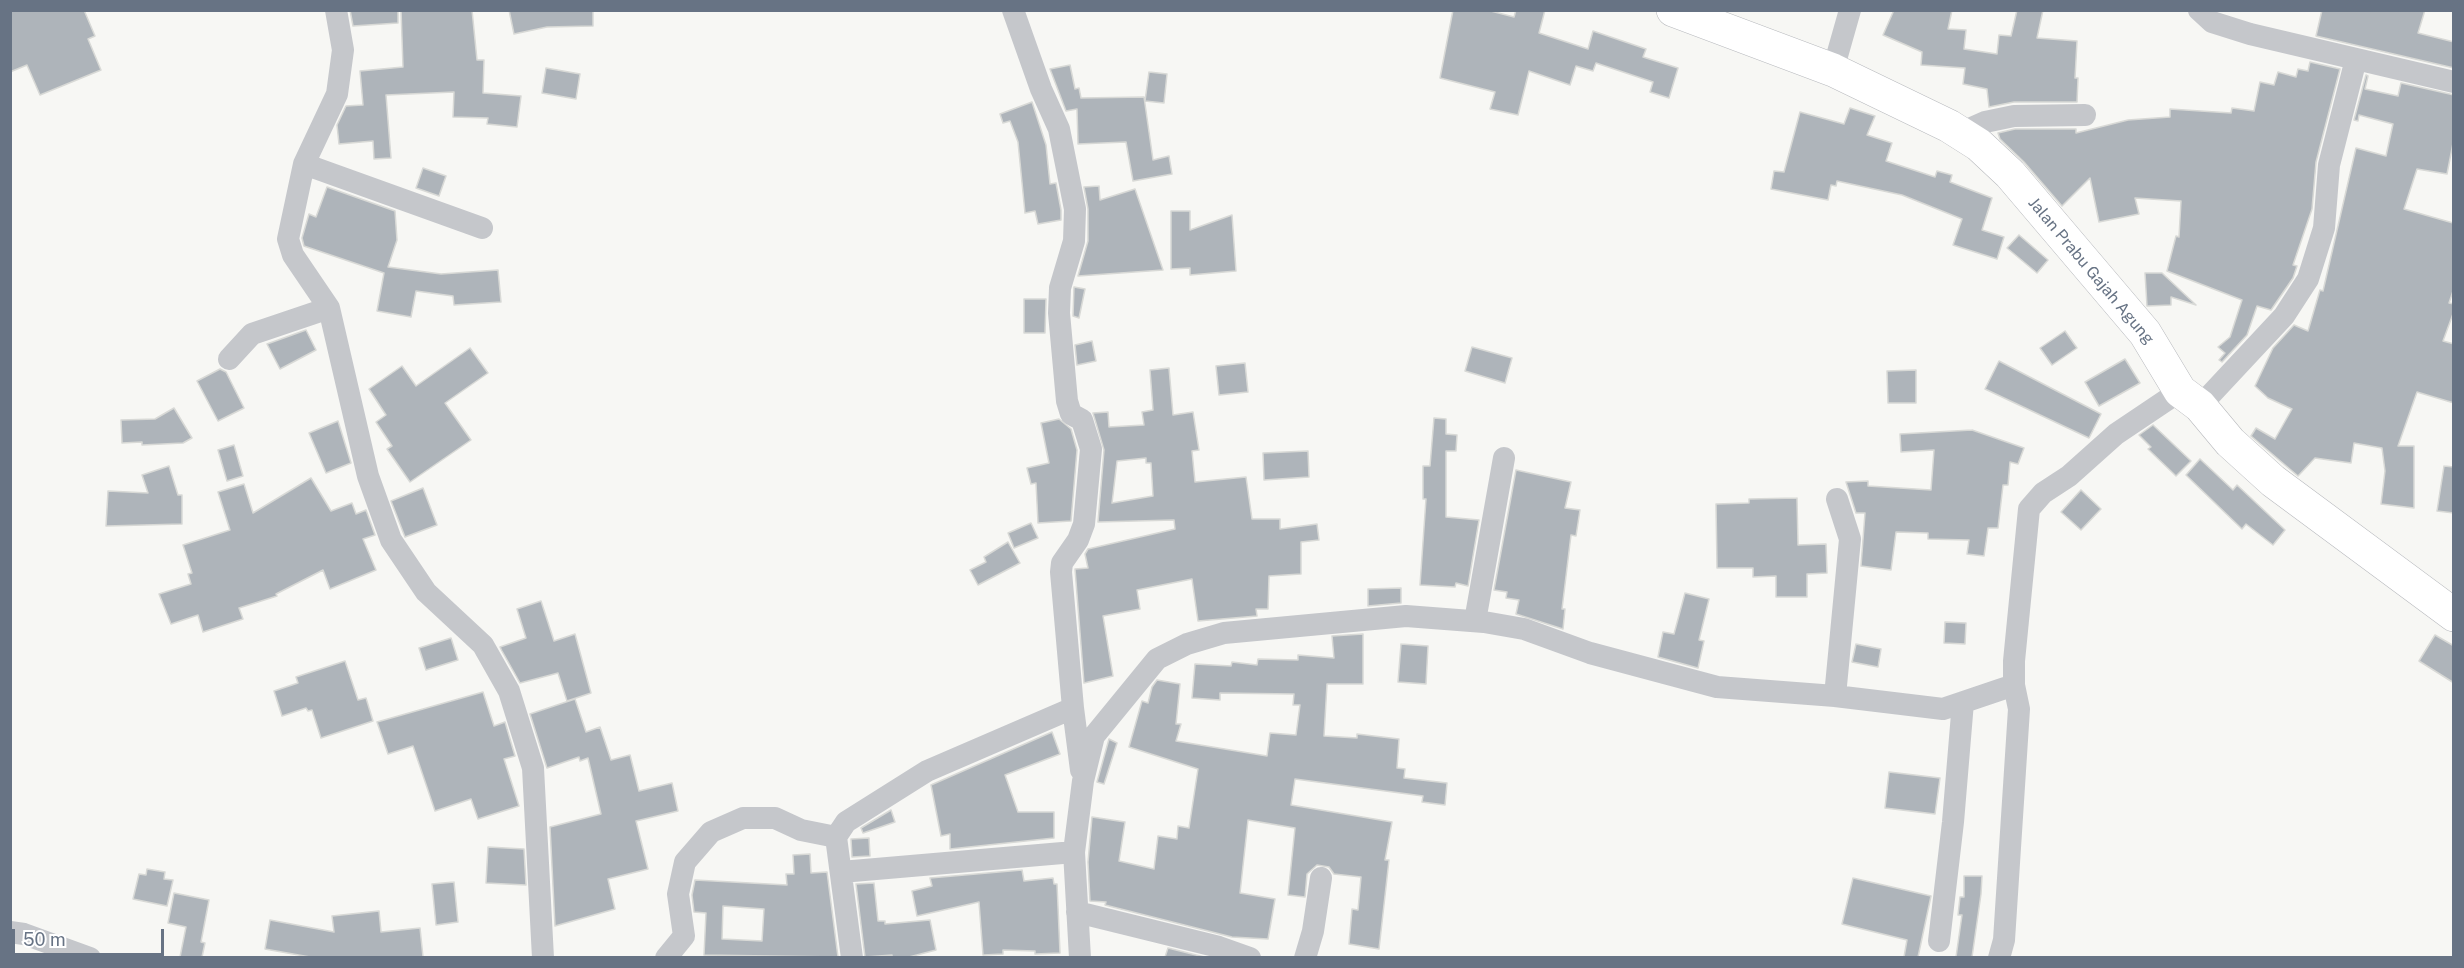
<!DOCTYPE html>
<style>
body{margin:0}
#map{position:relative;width:2464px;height:968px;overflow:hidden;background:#f7f7f4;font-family:"Public Sans",sans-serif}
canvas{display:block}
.frame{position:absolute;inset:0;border:12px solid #677384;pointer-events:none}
.scale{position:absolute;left:12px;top:929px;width:152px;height:27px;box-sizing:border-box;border:3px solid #677384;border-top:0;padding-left:8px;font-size:18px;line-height:21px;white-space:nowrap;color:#677384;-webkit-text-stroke:4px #fff;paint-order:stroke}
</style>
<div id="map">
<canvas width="2464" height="968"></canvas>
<div class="frame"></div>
<div class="scale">50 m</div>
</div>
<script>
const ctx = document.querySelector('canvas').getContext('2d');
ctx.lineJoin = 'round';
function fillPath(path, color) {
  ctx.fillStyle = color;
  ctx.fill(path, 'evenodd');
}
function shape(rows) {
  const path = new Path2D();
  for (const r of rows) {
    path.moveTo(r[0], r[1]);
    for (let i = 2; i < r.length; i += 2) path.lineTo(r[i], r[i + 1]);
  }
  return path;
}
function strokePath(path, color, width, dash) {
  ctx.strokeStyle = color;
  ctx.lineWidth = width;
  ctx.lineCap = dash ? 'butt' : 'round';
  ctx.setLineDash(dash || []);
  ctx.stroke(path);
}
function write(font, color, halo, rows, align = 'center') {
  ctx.font = font + ' "Public Sans",sans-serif';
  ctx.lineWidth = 6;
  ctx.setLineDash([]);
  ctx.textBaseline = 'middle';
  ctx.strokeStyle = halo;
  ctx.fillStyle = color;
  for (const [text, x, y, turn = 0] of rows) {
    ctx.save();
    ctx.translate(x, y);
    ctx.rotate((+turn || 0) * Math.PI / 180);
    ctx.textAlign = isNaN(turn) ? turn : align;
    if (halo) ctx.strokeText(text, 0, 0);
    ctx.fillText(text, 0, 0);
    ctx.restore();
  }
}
const building = shape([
 [10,10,84,10,95,36,88,39,101,70,40,95,27,65,10,72,10,10],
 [350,10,398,10,398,23,353,26,350,10],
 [401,10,472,10,477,60,484,60,483,93,521,96,517,127,487,124,488,118,453,117,454,92,386,95,391,158,374,159,373,141,339,144,337,125,346,106,363,105,360,71,403,67,401,10],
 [509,10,593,10,593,26,547,27,514,34,509,10],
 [1453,10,1487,10,1514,17,1516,10,1545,10,1539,33,1588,49,1593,31,1646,49,1643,57,1678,68,1669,98,1650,92,1653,82,1596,63,1593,71,1576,66,1570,85,1529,71,1518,115,1490,109,1495,92,1440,78,1453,10],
 [1894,10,1952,10,1948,29,1966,30,1964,49,1997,54,1999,35,2011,36,2017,10,2043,10,2037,38,2077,41,2075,78,2078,78,2077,102,2014,102,1989,107,1987,89,1963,84,1965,68,1921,65,1922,52,1883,35,1894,10],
 [2322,10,2425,10,2418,33,2454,42,2454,68,2316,36,2322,10],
 [2310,62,2340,69,2316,162,2312,209,2293,265,2297,266,2293,278,2271,310,2257,306,2247,335,2222,362,2219,360,2225,353,2218,347,2230,337,2242,300,2167,271,2176,236,2179,237,2181,201,2135,198,2139,214,2099,222,2090,178,2062,206,2024,162,2000,139,1998,133,2015,129,2076,129,2076,133,2128,120,2170,117,2170,109,2231,113,2232,108,2254,111,2260,82,2274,85,2278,72,2296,77,2298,69,2308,71,2310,62],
 [1070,65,1075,89,1079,88,1081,98,1144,97,1153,160,1169,156,1172,174,1133,181,1126,142,1078,144,1077,109,1066,111,1050,69,1070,65],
 [546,68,580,74,576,99,542,93,546,68],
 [1149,72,1167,74,1164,103,1145,101,1149,72],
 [2366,75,2368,76,2365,89,2398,96,2401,83,2454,95,2454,138,2447,174,2417,169,2404,209,2453,223,2454,288,2449,303,2454,304,2454,311,2443,341,2454,344,2454,403,2417,392,2398,446,2414,446,2414,508,2381,504,2385,471,2382,448,2354,443,2351,463,2315,458,2298,476,2251,436,2256,428,2275,439,2292,409,2268,398,2255,386,2273,348,2294,325,2308,331,2320,290,2323,291,2356,148,2386,156,2393,124,2359,115,2358,121,2354,120,2366,75],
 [1032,102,1046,145,1050,184,1056,183,1061,210,1061,220,1038,224,1035,211,1025,213,1018,142,1010,121,1003,123,1000,114,1032,102],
 [1850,108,1875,116,1867,135,1892,143,1886,161,1935,177,1937,171,1952,175,1950,182,1992,198,1982,230,2004,237,1997,259,1953,245,1962,219,1902,195,1837,181,1836,186,1831,185,1828,200,1771,189,1774,171,1784,172,1800,112,1844,124,1850,108],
 [423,168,446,176,439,196,416,188,423,168],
 [1099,186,1100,200,1135,189,1163,270,1078,276,1088,241,1088,209,1084,187,1099,186],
 [327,187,395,211,397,240,388,267,441,274,498,270,501,302,454,305,453,296,416,291,411,317,377,311,384,273,304,246,302,238,309,214,316,217,327,187],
 [1171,211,1190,211,1190,230,1232,215,1236,271,1190,275,1190,268,1171,269,1171,211],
 [2019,235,2048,260,2037,273,2007,248,2019,235],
 [2145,273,2162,273,2196,305,2171,297,2171,305,2147,306,2145,273],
 [1074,287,1085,289,1079,318,1073,316,1074,287],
 [1024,299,1046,299,1045,333,1024,333,1024,299],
 [306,330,316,350,280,369,267,344,306,330],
 [2065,331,2077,348,2052,365,2040,348,2065,331],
 [1092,341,1096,361,1077,365,1075,345,1092,341],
 [1472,347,1512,358,1505,383,1465,371,1472,347],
 [470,348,488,373,445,403,471,440,410,482,387,449,392,446,376,422,386,415,369,389,402,366,416,386,470,348],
 [2125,359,2140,383,2099,406,2085,382,2125,359],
 [1999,361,2101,414,2089,438,1985,389,1999,361],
 [1245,363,1248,392,1219,395,1216,366,1245,363],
 [1169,368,1173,415,1193,412,1199,450,1192,451,1195,482,1246,477,1252,519,1280,519,1280,529,1317,524,1319,540,1301,542,1301,574,1269,576,1268,609,1256,609,1257,616,1198,621,1192,579,1137,590,1140,609,1103,616,1113,676,1084,683,1075,569,1088,568,1085,554,1088,549,1175,529,1174,520,1098,522,1104,450,1093,413,1108,412,1109,427,1144,425,1142,412,1153,410,1150,370,1169,368],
 [1146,458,1146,463,1151,463,1153,496,1112,503,1117,461,1146,458],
 [220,369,226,372,244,408,218,421,197,381,220,369],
 [1916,370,1916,403,1888,403,1887,371,1916,370],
 [174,408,192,438,183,443,142,445,142,442,122,443,121,420,155,419,174,408],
 [1434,418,1446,419,1446,434,1457,435,1456,451,1446,451,1446,517,1479,520,1468,586,1456,583,1455,587,1420,585,1426,499,1423,499,1423,466,1430,466,1434,418],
 [1059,419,1071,429,1077,450,1071,521,1038,523,1036,483,1031,484,1027,468,1049,463,1041,423,1059,419],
 [338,421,351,463,326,473,309,433,338,421],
 [2153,425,2191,461,2176,476,2148,449,2151,447,2139,435,2153,425],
 [1972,430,2024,448,2018,464,2010,462,2008,485,2003,485,1998,528,1988,528,1984,556,1967,554,1969,540,1928,539,1928,533,1896,532,1891,570,1861,566,1865,513,1856,513,1846,482,1868,481,1868,486,1931,490,1934,450,1901,452,1900,434,1972,430],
 [234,445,243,476,227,481,218,450,234,445],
 [1308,451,1309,477,1264,480,1263,453,1308,451],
 [2200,459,2233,490,2237,485,2285,530,2273,545,2246,524,2242,529,2186,475,2200,459],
 [169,466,178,495,182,495,182,524,106,526,108,491,148,493,142,475,169,466],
 [2444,466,2454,467,2454,513,2437,511,2444,466],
 [1516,470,1571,482,1565,508,1580,510,1576,536,1571,535,1562,609,1565,609,1563,629,1516,614,1519,600,1506,598,1507,592,1494,590,1516,470],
 [311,478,331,511,352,503,356,514,366,510,375,535,363,539,376,570,330,589,323,570,276,594,277,596,239,608,243,619,203,632,198,615,171,624,159,594,191,584,188,574,192,573,183,545,230,530,218,492,244,484,253,513,311,478],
 [423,488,437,525,405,537,391,501,423,488],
 [2081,490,2101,509,2081,530,2061,512,2081,490],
 [1797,498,1798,545,1826,544,1827,573,1807,574,1807,597,1776,597,1776,576,1753,577,1753,568,1717,568,1716,504,1749,503,1749,499,1797,498],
 [1031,523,1038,538,1014,548,1008,533,1031,523],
 [1008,542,1020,563,978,585,970,570,986,562,984,557,1008,542],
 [1401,588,1401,603,1368,606,1368,589,1401,588],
 [1685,593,1709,599,1699,640,1704,641,1698,668,1658,657,1663,632,1674,634,1685,593],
 [541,601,554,641,575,634,591,693,567,701,558,673,520,683,502,651,500,647,526,638,517,609,541,601],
 [1945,622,1966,623,1965,644,1944,643,1945,622],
 [1363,634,1363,684,1327,684,1324,736,1357,738,1357,734,1399,739,1397,768,1405,769,1404,778,1447,783,1445,805,1422,802,1423,796,1295,779,1291,805,1392,822,1385,860,1389,860,1379,949,1349,944,1352,909,1358,910,1361,877,1334,874,1329,867,1317,865,1307,874,1305,897,1288,895,1295,828,1248,820,1240,893,1275,899,1268,939,1232,937,1105,905,1106,902,1090,901,1088,862,1092,817,1125,822,1119,861,1154,869,1158,836,1177,839,1178,826,1189,828,1198,769,1129,747,1142,701,1148,703,1152,687,1157,680,1180,684,1176,724,1181,724,1176,741,1267,756,1270,733,1296,735,1300,705,1293,705,1294,694,1220,693,1220,700,1192,698,1195,664,1231,666,1232,662,1257,665,1258,659,1298,660,1298,655,1334,658,1332,636,1363,634],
 [2435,635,2454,646,2454,683,2419,661,2435,635],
 [451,638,458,660,426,670,419,648,451,638],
 [1401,644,1428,646,1426,684,1398,682,1401,644],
 [1856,644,1881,649,1878,667,1852,662,1856,644],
 [345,661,358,700,366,698,373,721,321,738,312,710,308,711,306,708,282,716,274,691,298,683,296,677,345,661],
 [483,692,494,726,505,722,515,756,504,759,519,806,478,819,471,799,435,811,413,746,388,754,377,722,483,692],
 [575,699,586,732,600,727,611,760,630,755,639,791,672,783,678,811,636,821,648,869,608,879,615,909,555,926,550,827,601,814,588,758,580,761,579,757,547,768,530,714,575,699],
 [1052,732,1060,754,1005,775,1018,812,1054,812,1054,838,950,849,950,834,941,836,931,785,1052,732],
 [1109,739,1117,743,1104,784,1097,782,1109,739],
 [1889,772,1940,778,1935,814,1885,808,1889,772],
 [891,810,895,822,863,833,861,828,891,810],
 [869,838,870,856,852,857,851,839,869,838],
 [488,847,524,849,526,885,486,883,488,847],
 [810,854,811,873,827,872,838,957,704,955,706,913,694,912,692,895,695,880,787,885,786,874,794,874,793,855,810,854],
 [723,906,764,909,762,941,722,939,723,906],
 [147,869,165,872,164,879,173,880,167,906,133,899,139,874,146,875,147,869],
 [1022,870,1024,881,1053,878,1054,884,1057,884,1060,953,1035,954,1035,951,1003,950,1003,954,983,955,979,902,917,916,912,891,932,886,930,878,1022,870],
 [1964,876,1982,876,1981,894,1972,957,1956,957,1962,915,1958,915,1960,897,1964,897,1964,876],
 [1853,878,1931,896,1918,957,1904,957,1907,940,1842,924,1853,878],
 [454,882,458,922,436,925,432,884,454,882],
 [874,883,878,921,885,921,885,924,930,920,936,950,909,957,892,957,892,955,865,957,856,884,874,883],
 [174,893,209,900,201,942,205,943,202,957,180,957,186,927,168,923,174,893],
 [379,911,381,932,420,928,423,957,310,957,265,949,270,920,334,932,332,916,379,911],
 [1168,948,1204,957,1165,957,1168,948]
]);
const minor = shape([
 [336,10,343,50,337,94,304,164,288,239,293,255,329,308,368,476,391,540,426,592,483,645,509,691,533,768,543,958],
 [1013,10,1041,89,1059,129,1075,209,1074,241,1060,288,1059,313,1067,401,1071,414,1082,420,1091,449,1084,524,1078,540,1062,563,1061,572,1073,708,1081,770],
 [2199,10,2212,22,2250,34,2454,82],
 [1833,70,1850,10],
 [1960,133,1985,122,2014,116,2085,115],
 [304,164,482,228],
 [229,359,252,334,329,308],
 [2200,406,2284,316,2308,279,2324,228,2329,165,2356,59],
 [1475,621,1504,458],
 [1835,696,1850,539,1837,499],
 [841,872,1074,852],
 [1077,912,1219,947,1250,958],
 [10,932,24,934,90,958],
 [1939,941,1953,822,1963,702],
 [666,958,684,936,678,894,685,862,711,832,743,818,775,818,801,830,836,837],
 [852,958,836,837,846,822,927,771,1073,708],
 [1080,958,1074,852,1083,781,1094,736,1157,659,1187,644,1224,633,1406,616,1484,622,1524,629,1590,653,1717,687,1835,696,1943,709,2014,685,2014,661,2029,509,2043,493,2069,476,2116,434,2180,391],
 [1305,958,1313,931,1321,878],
 [1999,958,2004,940,2019,709,2014,685]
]);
const trunk = shape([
 [1673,10,1833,70,1949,126,1979,145,2010,174,2145,333,2180,391,2200,406,2230,442,2273,481,2454,615]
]);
const streetNames = [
 ["Jalan Prabu Gajah Agung",2091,271,50]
];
fillPath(building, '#aeb4ba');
strokePath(building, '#d8d9d6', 1.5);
strokePath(trunk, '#b7b9bd', 34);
strokePath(minor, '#c5c7cb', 22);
strokePath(trunk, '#fff', 33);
write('16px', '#677384', '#fff', streetNames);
</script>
